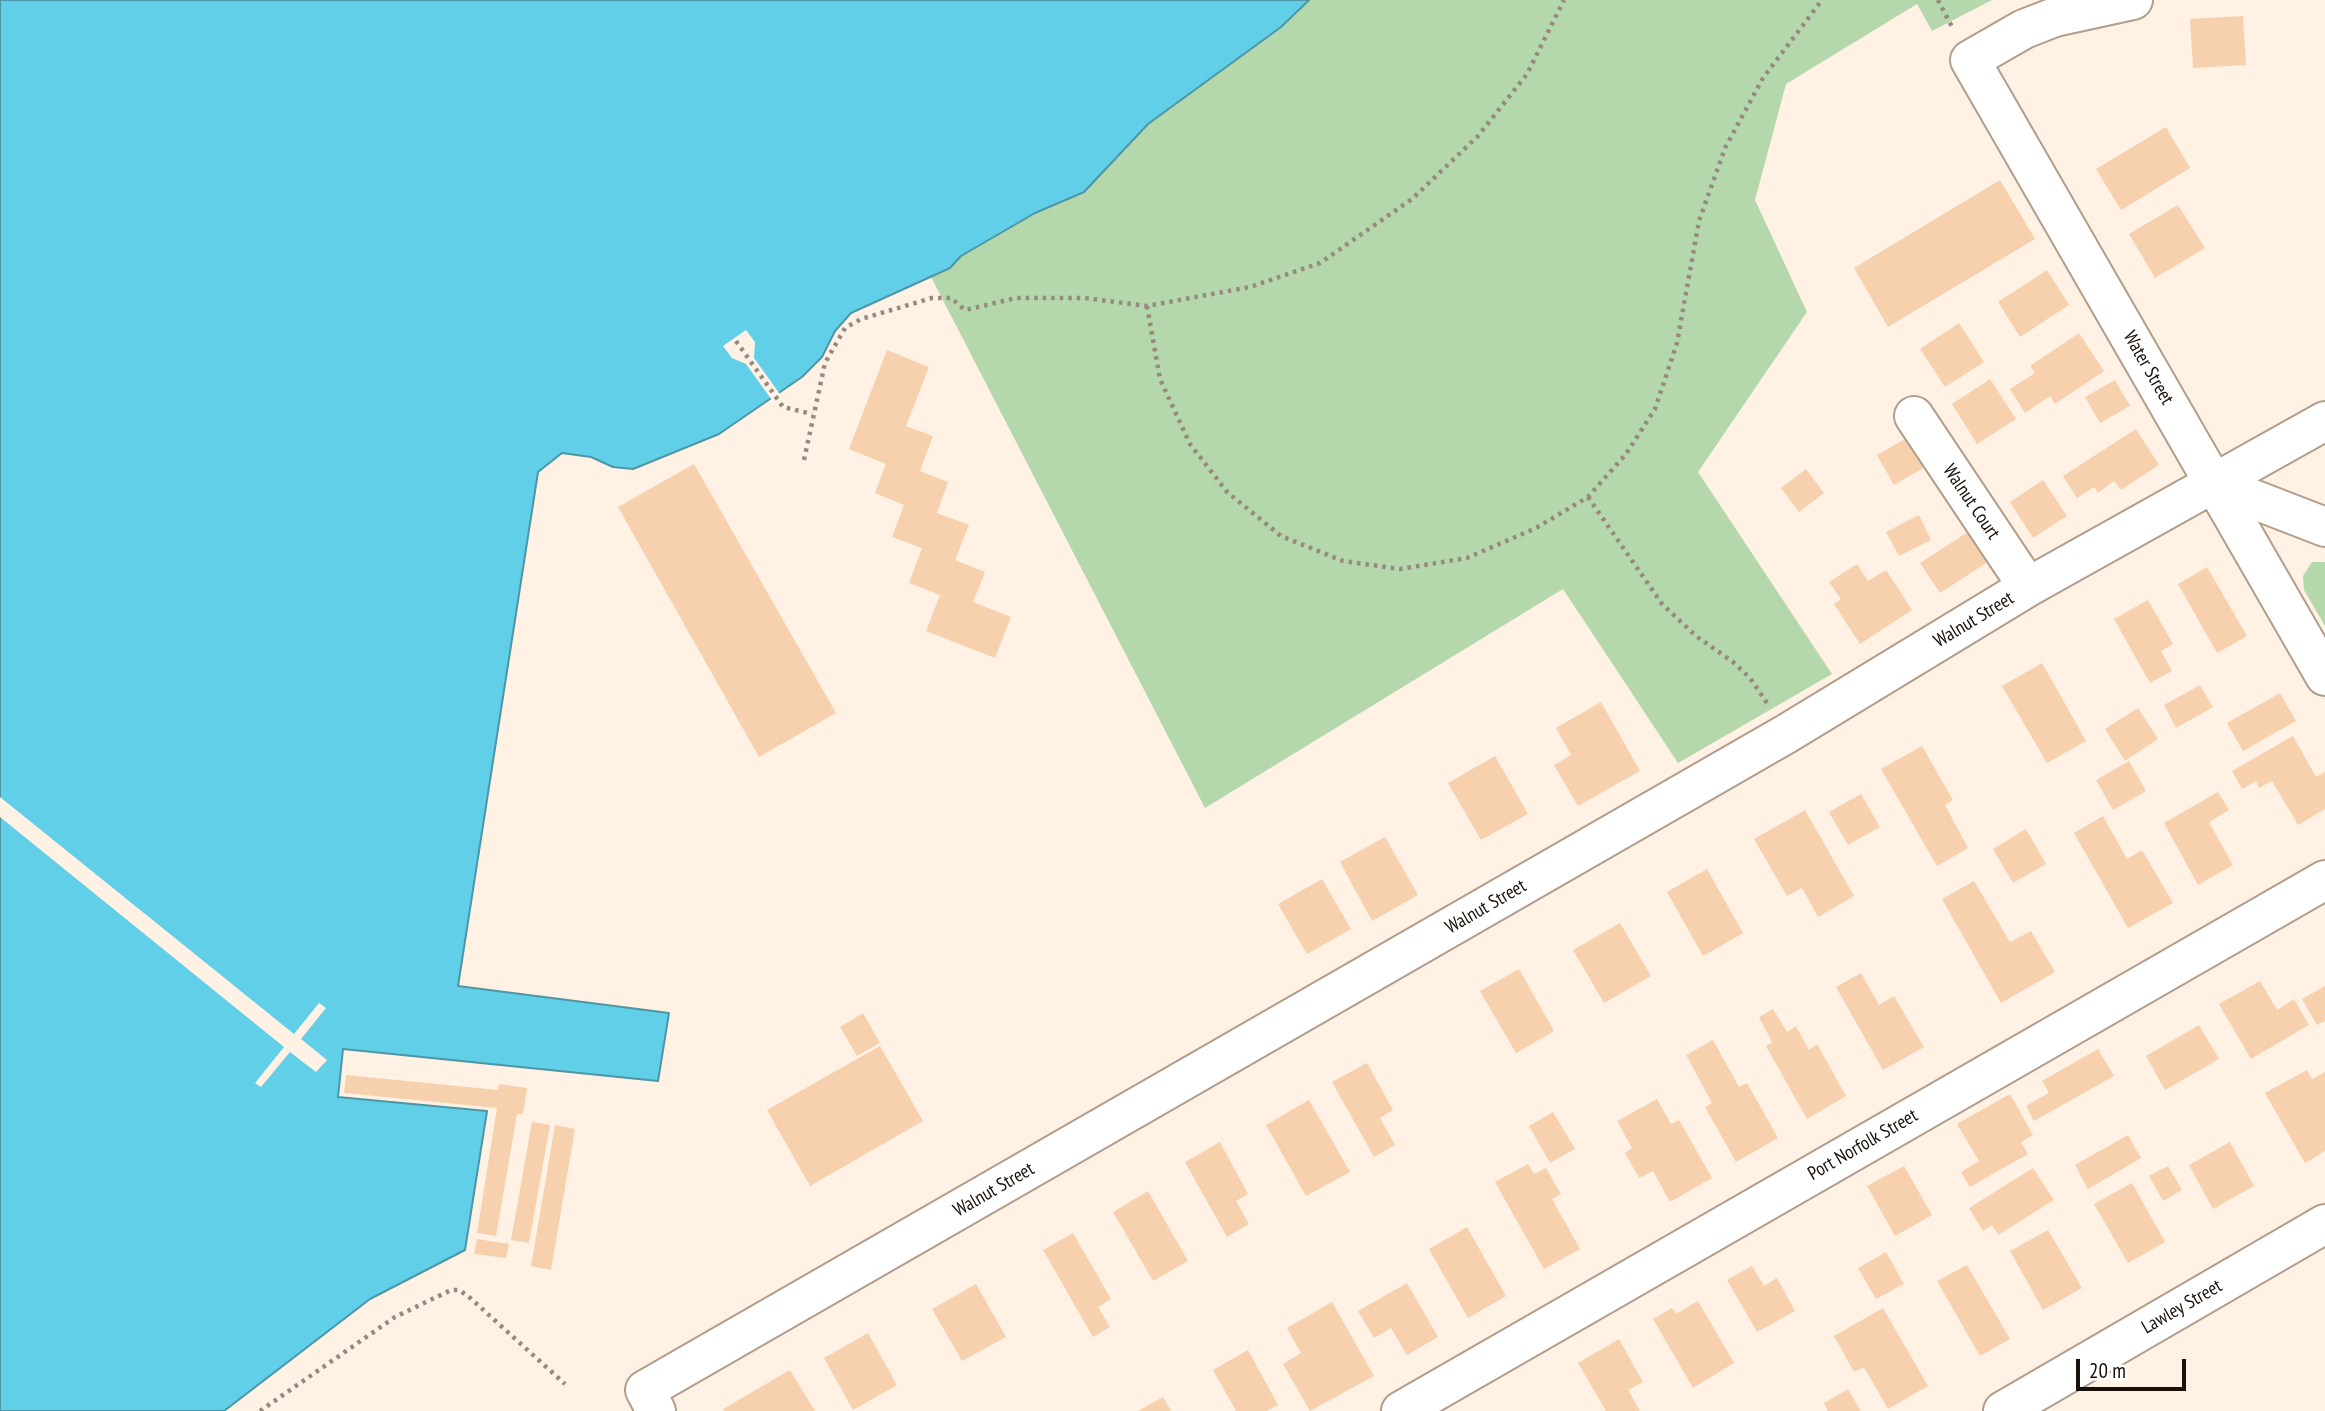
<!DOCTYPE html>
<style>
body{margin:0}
#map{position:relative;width:2325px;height:1411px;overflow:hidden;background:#fff1e4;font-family:"PT Sans Narrow",sans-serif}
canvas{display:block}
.scale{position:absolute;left:2076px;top:1359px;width:110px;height:32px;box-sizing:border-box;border:4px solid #181009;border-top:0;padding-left:9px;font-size:21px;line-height:24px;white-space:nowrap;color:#181009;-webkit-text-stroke:5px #fff;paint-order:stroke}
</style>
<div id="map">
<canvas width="2325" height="1411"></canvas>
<div class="scale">20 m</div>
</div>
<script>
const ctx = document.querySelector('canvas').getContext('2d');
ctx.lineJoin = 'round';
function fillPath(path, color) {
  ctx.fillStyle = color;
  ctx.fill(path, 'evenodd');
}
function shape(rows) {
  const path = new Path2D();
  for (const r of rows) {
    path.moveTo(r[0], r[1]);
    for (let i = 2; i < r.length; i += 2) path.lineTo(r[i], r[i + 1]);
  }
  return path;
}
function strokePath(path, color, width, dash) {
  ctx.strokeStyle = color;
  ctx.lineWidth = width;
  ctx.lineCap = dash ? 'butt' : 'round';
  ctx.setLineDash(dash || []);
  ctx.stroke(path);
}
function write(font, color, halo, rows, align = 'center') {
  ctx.font = font + ' "PT Sans Narrow",sans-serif';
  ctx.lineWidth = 7;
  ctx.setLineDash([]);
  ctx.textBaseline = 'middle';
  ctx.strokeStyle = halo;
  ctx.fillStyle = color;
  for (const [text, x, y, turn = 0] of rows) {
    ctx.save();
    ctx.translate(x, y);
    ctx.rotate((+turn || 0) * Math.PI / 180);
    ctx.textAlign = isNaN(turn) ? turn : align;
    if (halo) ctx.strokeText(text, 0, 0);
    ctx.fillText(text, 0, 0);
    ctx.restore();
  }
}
const green = shape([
 [1309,0,1992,0,1932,31,1917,4,1786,84,1755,200,1807,312,1698,472,1832,674,1678,763,1563,589,1205,808,930,275,950,267,961,256,1035,213,1084,192,1148,124,1281,27],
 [2312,562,2325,562,2325,626,2304,590,2303,576]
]);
const water = shape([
 [0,0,1309,0,1281,27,1148,124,1084,192,1035,213,961,256,950,268,851,313,835,331,822,357,802,377,719,434,633,469,613,467,591,457,562,453,538,472,458,986,669,1013,658,1081,343,1049,338,1097,487,1111,465,1250,370,1299,224,1411,0,1411,0,0]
]);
const pier = shape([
 [746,330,755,342,754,358,782,397,774,403,746,364,732,358,723,346],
 [0,797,294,1034,319,1003,326,1008,301,1039,327,1060,316,1072,290,1052,261,1087,255,1083,284,1047,0,817]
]);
const building = shape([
 [2243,16,2246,65,2193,68,2190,19],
 [2166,127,2190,168,2121,210,2096,169],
 [2000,180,2035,239,1888,327,1854,268],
 [2178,205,2205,248,2155,278,2129,234],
 [2047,270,2069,305,2020,337,1998,302],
 [1959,323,1984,362,1945,387,1920,349],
 [2079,333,2104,371,2055,404,2050,396,2025,413,2010,389,2035,373,2030,366],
 [887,350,929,367,906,426,933,436,920,471,948,482,937,513,969,525,955,560,985,572,973,602,1011,617,995,658,926,631,940,595,909,583,922,548,892,537,904,505,875,493,886,464,849,449],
 [1990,379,2016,419,1977,444,1952,404],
 [2115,380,2130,406,2100,423,2085,397],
 [2136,429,2159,465,2121,490,2114,481,2098,493,2094,487,2077,498,2063,476],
 [1914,434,1930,464,1894,485,1877,455],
 [694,464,836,713,759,757,618,507],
 [1806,469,1824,493,1799,512,1781,488],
 [2043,480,2067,516,2033,538,2010,502],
 [1919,515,1931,540,1899,556,1886,532],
 [1974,528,1994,558,1940,593,1920,563],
 [1857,564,1868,581,1886,570,1912,610,1860,644,1834,604,1841,599,1829,582],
 [2207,567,2247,636,2217,653,2178,584],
 [2148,600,2173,644,2161,651,2172,671,2150,683,2114,619],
 [2042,663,2086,741,2047,763,2002,686],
 [2200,685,2213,707,2176,728,2164,705],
 [2280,693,2296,721,2243,751,2227,723],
 [1601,702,1640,771,1578,806,1554,765,1571,755,1556,728],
 [2138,708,2158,739,2125,761,2105,729],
 [2293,736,2316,777,2325,772,2325,809,2298,825,2272,781,2259,788,2256,781,2242,789,2232,771],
 [1922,746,1953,800,1945,805,1968,848,1937,866,1881,769],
 [1495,756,1528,814,1481,840,1448,783],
 [2129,761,2146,791,2113,810,2096,780],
 [2218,792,2229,810,2209,822,2233,865,2198,885,2164,823],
 [1861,794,1880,827,1848,845,1829,812],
 [1805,810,1854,896,1818,917,1802,888,1787,896,1754,839],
 [2103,816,2127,859,2142,850,2173,903,2128,928,2074,833],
 [2026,829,2046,864,2013,883,1993,849],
 [1385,837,1418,895,1372,921,1340,862],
 [1707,869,1743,933,1703,956,1667,892],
 [1322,879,1351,929,1307,954,1278,904],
 [1974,881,2010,942,2031,931,2055,972,2001,1003,1942,899],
 [1620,923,1651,976,1604,1003,1573,950],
 [1519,969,1554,1031,1516,1053,1480,991],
 [1861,973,1879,1005,1894,996,1924,1047,1883,1070,1836,987],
 [2260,981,2277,1010,2294,999,2309,1025,2251,1059,2219,1004],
 [2325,986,2325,1021,2317,1025,2302,999],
 [1773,1009,1787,1032,1796,1026,1809,1050,1817,1044,1846,1096,1807,1119,1766,1046,1772,1042,1759,1017],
 [863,1013,880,1043,857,1056,840,1027],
 [2199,1025,2219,1059,2165,1090,2146,1056],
 [1713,1040,1739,1087,1747,1083,1778,1138,1736,1162,1705,1107,1712,1103,1686,1055],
 [880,1046,923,1121,810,1186,767,1110],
 [2098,1049,2114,1076,2034,1121,2026,1106,2049,1093,2042,1081],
 [1367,1063,1393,1110,1380,1118,1395,1145,1374,1157,1332,1082],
 [2307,1070,2312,1079,2325,1072,2325,1151,2305,1163,2265,1093],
 [346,1075,498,1090,499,1084,527,1088,523,1114,517,1114,496,1236,477,1233,497,1108,344,1093],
 [2010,1094,2033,1135,2021,1142,2028,1154,1970,1187,1961,1172,1979,1161,1957,1124],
 [1657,1099,1671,1124,1679,1120,1712,1178,1670,1202,1653,1171,1639,1178,1625,1153,1632,1148,1617,1121],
 [1309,1100,1350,1172,1306,1196,1266,1125],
 [1553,1112,1575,1149,1550,1163,1529,1126],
 [532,1122,550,1125,529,1243,511,1240],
 [555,1125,575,1129,551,1270,531,1266],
 [2128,1135,2141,1158,2088,1189,2075,1165],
 [1220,1142,1248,1194,1236,1201,1249,1224,1227,1237,1185,1162],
 [2230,1142,2254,1186,2213,1209,2189,1165],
 [1528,1164,1534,1174,1546,1168,1561,1194,1552,1199,1580,1249,1544,1269,1495,1182],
 [1904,1166,1932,1215,1895,1236,1867,1186],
 [2168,1166,2182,1190,2163,1201,2149,1176],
 [2033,1168,2054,1200,1998,1235,1992,1225,1983,1231,1969,1208],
 [2132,1183,2165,1242,2128,1263,2094,1204],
 [1148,1191,1188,1261,1153,1281,1113,1212],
 [1467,1227,1506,1296,1468,1318,1429,1249],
 [2048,1230,2082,1288,2043,1310,2010,1251],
 [1073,1233,1111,1299,1098,1307,1110,1327,1093,1337,1043,1250],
 [477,1239,509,1244,506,1258,474,1254],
 [1886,1252,1904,1284,1876,1299,1858,1268],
 [1967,1265,2010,1339,1980,1356,1937,1281],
 [1752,1266,1764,1286,1777,1278,1795,1311,1757,1332,1727,1280],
 [1407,1283,1438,1337,1407,1355,1391,1328,1374,1338,1358,1311],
 [976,1284,1006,1337,962,1361,932,1309],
 [1698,1301,1734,1363,1693,1388,1653,1319,1672,1308,1676,1314],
 [1332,1302,1374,1376,1310,1411,1283,1364,1301,1353,1287,1328],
 [1883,1308,1928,1386,1888,1409,1864,1367,1854,1372,1834,1336],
 [868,1333,897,1385,853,1410,824,1358],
 [1619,1339,1643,1382,1628,1390,1640,1411,1606,1411,1578,1363],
 [1248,1350,1278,1405,1267,1411,1236,1411,1213,1370],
 [790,1370,815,1411,724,1411,723,1409],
 [1848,1389,1861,1411,1828,1411,1824,1403],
 [1163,1397,1171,1411,1138,1411]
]);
const path = shape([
 [1938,0,1952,27],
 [1147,306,1160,379,1190,444,1227,492,1281,536,1343,561,1400,569,1467,558,1536,528,1588,497,1626,454,1655,409,1677,343,1699,221,1725,148,1763,78,1822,0],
 [736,341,783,407,812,414],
 [804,460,825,363,845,328,861,319,932,298,951,298,965,310,1016,298,1085,298,1147,306,1250,287,1320,263,1412,199,1478,136,1527,74,1564,0],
 [1588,497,1662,604,1696,636,1733,662,1750,678,1767,703],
 [260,1411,395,1317,451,1290,459,1290,468,1296,565,1384]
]);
const street = shape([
 [2133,0,2055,17,2024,29,1970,60,2325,676],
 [1914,416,2028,587],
 [2214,484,2325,527],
 [656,1411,645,1390,1786,734,2028,587,2325,421],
 [1401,1411,2325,880],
 [2003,1411,2325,1224]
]);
const streetNames = [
 ["Water Street",2148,368,60],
 ["Walnut Court",1971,502,56],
 ["Walnut Street",1974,620,-31],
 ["Walnut Street",1486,907,-30],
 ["Port Norfolk Street",1863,1145,-30],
 ["Walnut Street",994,1190,-30],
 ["Lawley Street",2182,1307,-30]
];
fillPath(green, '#b4d7ab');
fillPath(water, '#62cfe9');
strokePath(water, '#4c96a6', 2);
fillPath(pier, '#fff1e4');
fillPath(building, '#f7d0ae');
strokePath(street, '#b39d8a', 42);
strokePath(path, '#968a80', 4.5, [3.5, 5]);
strokePath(street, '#fff', 38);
write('19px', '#181009', '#fff', streetNames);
</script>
